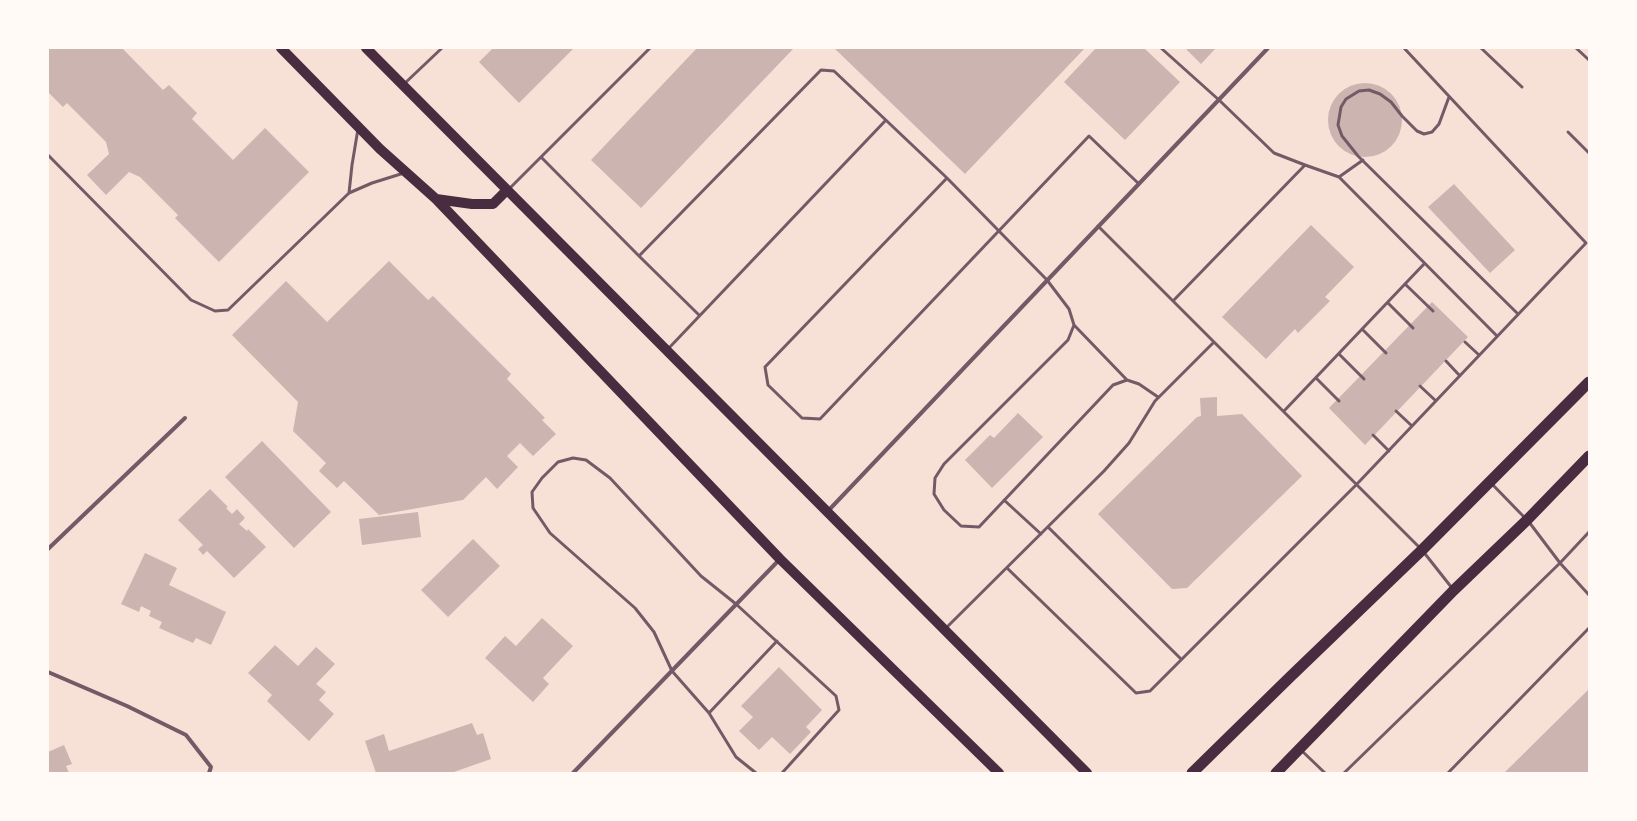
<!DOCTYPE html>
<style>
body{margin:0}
#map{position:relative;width:1637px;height:821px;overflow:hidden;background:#f7e1d7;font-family:Signika,sans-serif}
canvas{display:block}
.frame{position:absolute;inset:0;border:49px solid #fffaf5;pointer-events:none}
</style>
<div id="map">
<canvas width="1637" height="821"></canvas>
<div class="frame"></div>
</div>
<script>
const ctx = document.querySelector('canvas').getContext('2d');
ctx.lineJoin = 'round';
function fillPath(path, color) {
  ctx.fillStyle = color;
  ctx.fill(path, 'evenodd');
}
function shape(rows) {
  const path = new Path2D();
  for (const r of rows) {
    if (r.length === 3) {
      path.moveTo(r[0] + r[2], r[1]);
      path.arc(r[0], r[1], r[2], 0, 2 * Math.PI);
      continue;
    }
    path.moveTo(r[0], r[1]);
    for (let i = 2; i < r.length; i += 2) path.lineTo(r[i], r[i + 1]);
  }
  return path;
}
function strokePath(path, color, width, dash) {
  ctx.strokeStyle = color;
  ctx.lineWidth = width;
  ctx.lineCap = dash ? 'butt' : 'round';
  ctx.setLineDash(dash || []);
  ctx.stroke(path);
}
const building = shape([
 [48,48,124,48,123,49,163,90,169,85,197,113,192,119,233,160,265,128,309,172,219,262,175,218,178,215,140,177,129,172,106,195,87,175,109,154,106,142,67,103,63,107,48,92],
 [493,48,574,48,519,103,479,62],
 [697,48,794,48,641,208,591,160],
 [834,48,1085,48,965,174],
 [1096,48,1144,48,1180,82,1125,140,1064,82],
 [1185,48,1216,48,1201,64],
 [1365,120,37],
 [1454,184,1515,250,1490,273,1428,207],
 [1311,225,1354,267,1325,297,1330,301,1298,333,1295,329,1266,359,1222,317],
 [389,261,428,300,433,296,511,374,507,379,545,418,542,420,556,434,533,456,520,443,507,456,518,467,497,489,486,477,463,500,379,515,344,481,337,488,319,471,326,463,293,431,298,402,232,335,286,281,327,322],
 [1432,302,1468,337,1365,445,1329,408],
 [1217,397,1217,416,1242,414,1302,476,1187,588,1172,589,1098,514,1197,417,1201,416,1200,398],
 [1018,413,1043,437,992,488,965,460,990,435,994,438],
 [262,441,331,512,294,548,225,477],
 [210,489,228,507,226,508,232,514,237,509,245,518,239,524,247,531,248,529,266,547,234,578,207,551,203,555,198,549,203,545,178,520],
 [418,512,421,537,362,545,359,519],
 [473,539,500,566,448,617,421,590],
 [145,553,177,568,169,585,226,612,211,645,196,638,193,643,159,628,162,622,149,616,151,611,141,606,139,612,121,604],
 [542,618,573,646,543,678,549,684,533,702,485,658,505,636,516,646],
 [275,645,298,666,316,647,335,664,316,684,326,692,319,700,334,714,309,741,267,701,272,695,248,673],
 [779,667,822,710,806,727,811,732,790,754,772,737,759,750,739,731,753,717,741,706],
 [1589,689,1589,773,1504,773],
 [472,723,477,735,483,733,491,759,451,773,376,773,365,741,384,734,389,751],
 [64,745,72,764,66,766,69,773,48,773,48,752]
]);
const service = shape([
 [1161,48,1219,100,1274,153,1305,165],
 [1481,48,1522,87],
 [1576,48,1589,60],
 [404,84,442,48],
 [1449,97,1439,124,1432,132,1424,134,1417,131,1402,116,1391,102,1380,94,1369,90,1359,91,1346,99,1341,107,1338,125,1342,136,1358,156,1518,314],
 [1568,132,1589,153],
 [48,155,191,300,215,311,228,310,349,193,372,183,404,173],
 [541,157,639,256,821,70,834,71,947,178,1047,280,1069,309,1074,325,1127,380,1139,384,1158,397],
 [1339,177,1363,160],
 [947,178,765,367,768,385,802,418,820,419,1089,136,1139,184],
 [509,189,650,48],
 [349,193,352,165,358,129],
 [1098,226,1422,550,1452,588],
 [639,256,699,315],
 [1405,284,1433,311],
 [1173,301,1305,165,1339,177,1497,336],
 [1388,303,1413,328],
 [1074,325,1068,340,944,464,935,478,934,494,944,510,961,526,979,527,1113,385,1127,380],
 [1362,329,1386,353],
 [1465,342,1479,355],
 [668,349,886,120],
 [1339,354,1364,379],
 [1446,361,1460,376],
 [1316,378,1339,401],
 [1420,386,1436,401],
 [1284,411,1424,264],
 [1396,411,1412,426],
 [1373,435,1389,451],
 [1491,483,1525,518],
 [1004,500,1041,534],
 [1048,527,1181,659],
 [1589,532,1560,563,1589,595],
 [1007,568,1136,693,1150,691,1356,485,1586,243,1404,48],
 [946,628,1104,471,1129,443,1155,401,1214,342],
 [709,713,777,641],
 [1302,751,1325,773],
 [756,773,736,757,709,713,672,671,654,632,635,608,550,533,533,508,532,492,542,478,558,462,573,458,586,460,610,478,701,576,736,604,836,696,839,710,782,773],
 [1344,773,1560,563,1529,522],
 [1448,773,1589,628]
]);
const minor = shape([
 [828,511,1268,48],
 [48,549,185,418],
 [48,672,127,706,186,735,211,767,209,773],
 [573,773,780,559]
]);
const primary = shape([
 [281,48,380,149,436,199,780,559,999,773],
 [366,48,1087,773],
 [436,199,472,204,493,204,507,190]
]);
const trunk = shape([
 [1192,773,1289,678,1422,550,1589,382],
 [1276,773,1454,590,1527,520,1589,456]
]);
fillPath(building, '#ccb4b1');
strokePath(service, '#755966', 3);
strokePath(minor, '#755966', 4);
strokePath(primary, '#4a2c40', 10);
strokePath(trunk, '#4a2c40', 11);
</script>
